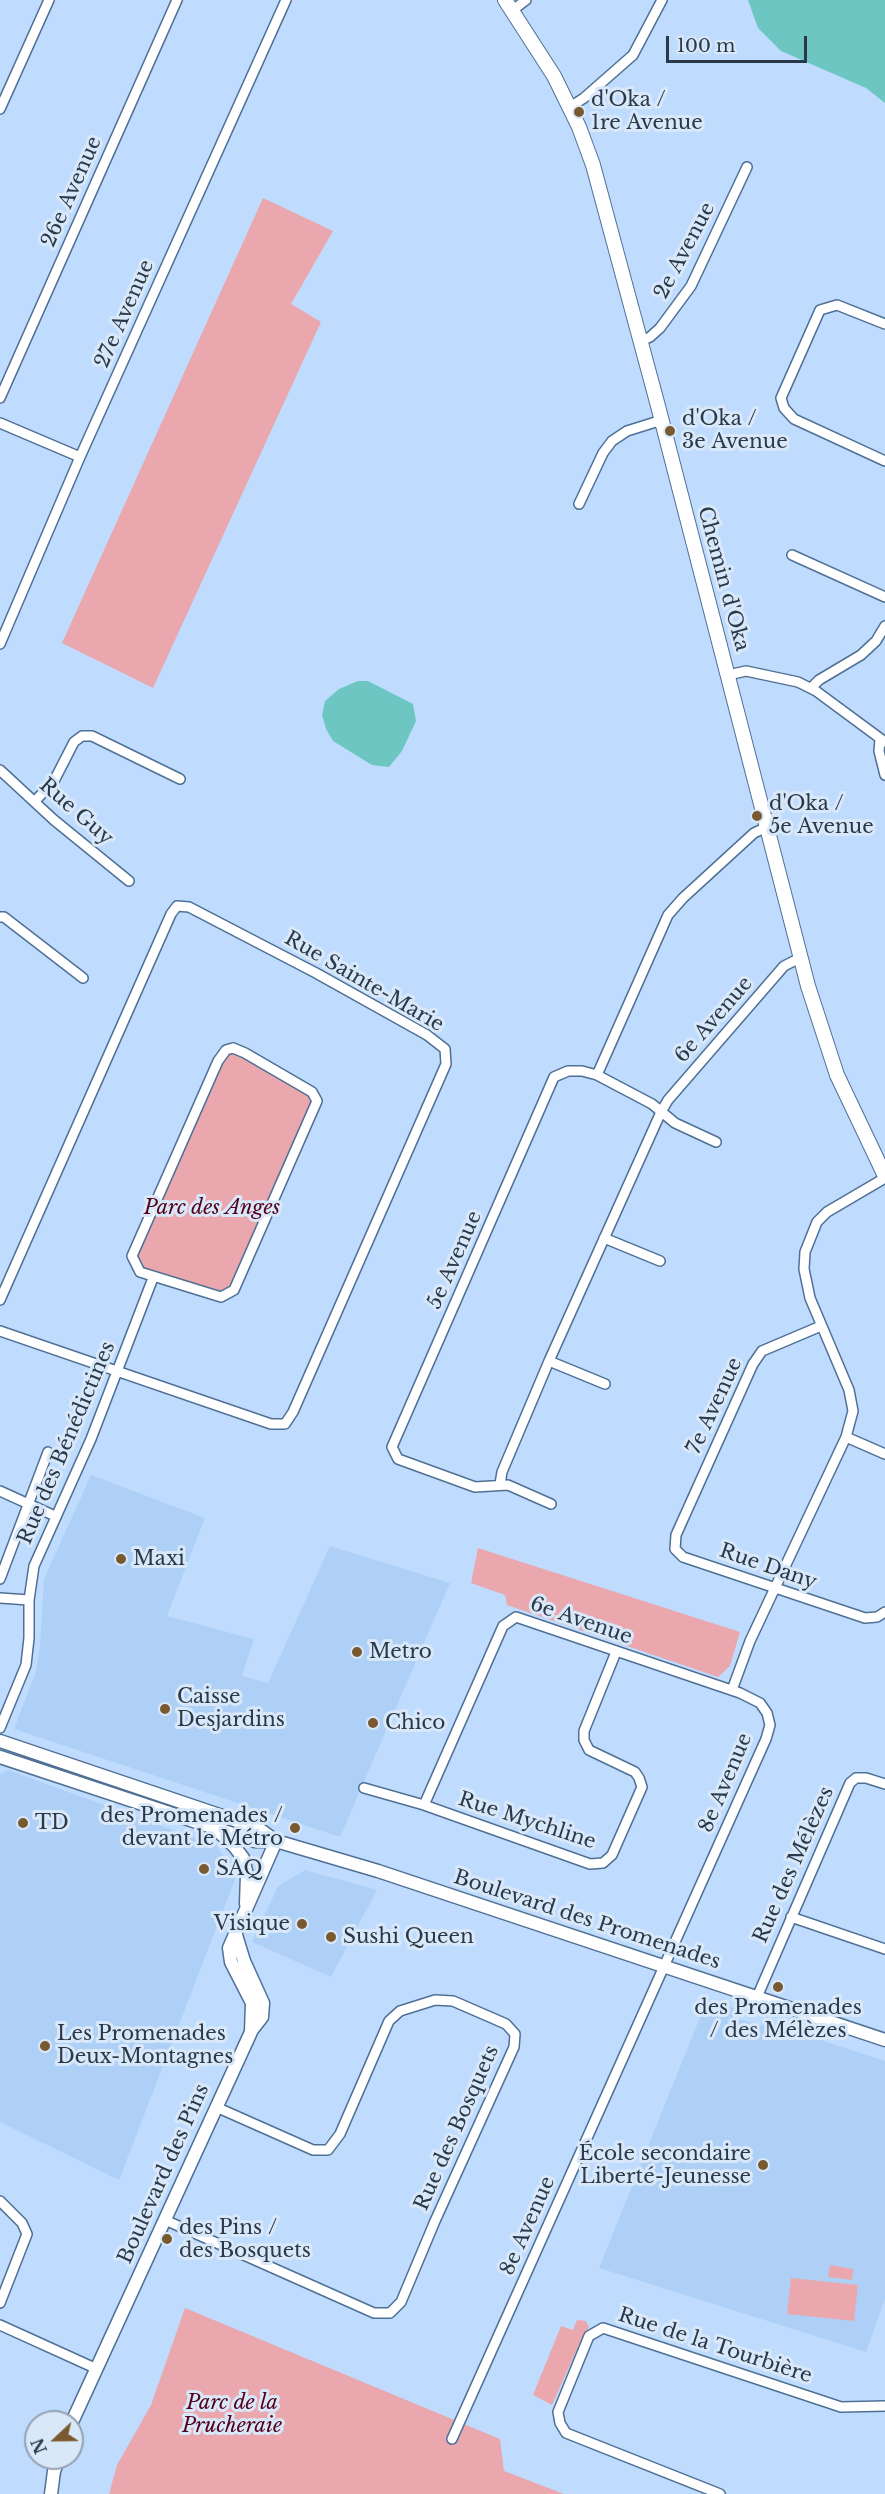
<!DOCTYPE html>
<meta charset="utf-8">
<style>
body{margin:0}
#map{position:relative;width:885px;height:2494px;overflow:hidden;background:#bfdcfe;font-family:"Libre Baskerville",serif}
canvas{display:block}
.north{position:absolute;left:24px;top:2410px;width:60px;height:60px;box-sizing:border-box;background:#d9e8f9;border:2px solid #93a2b3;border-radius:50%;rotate:248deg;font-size:16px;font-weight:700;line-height:24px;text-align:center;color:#2a3949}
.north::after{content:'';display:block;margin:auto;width:21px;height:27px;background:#79592f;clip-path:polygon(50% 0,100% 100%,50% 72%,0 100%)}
.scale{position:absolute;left:666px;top:36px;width:141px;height:27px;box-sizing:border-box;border:3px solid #2a3949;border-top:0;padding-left:8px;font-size:18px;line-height:21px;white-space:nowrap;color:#2a3949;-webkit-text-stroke:4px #d9e8f9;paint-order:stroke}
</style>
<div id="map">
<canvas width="885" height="2494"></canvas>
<div class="north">N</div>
<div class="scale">100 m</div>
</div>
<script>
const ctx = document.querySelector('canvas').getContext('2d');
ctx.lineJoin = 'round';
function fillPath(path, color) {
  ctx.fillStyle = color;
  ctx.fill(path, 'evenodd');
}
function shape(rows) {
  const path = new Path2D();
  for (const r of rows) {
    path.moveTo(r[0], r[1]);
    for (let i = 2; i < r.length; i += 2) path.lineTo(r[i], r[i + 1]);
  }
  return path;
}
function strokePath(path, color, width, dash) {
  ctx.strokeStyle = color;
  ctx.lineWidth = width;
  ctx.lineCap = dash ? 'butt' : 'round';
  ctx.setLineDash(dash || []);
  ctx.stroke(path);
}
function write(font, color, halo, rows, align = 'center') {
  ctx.font = font + ' "Libre Baskerville",serif';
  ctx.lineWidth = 6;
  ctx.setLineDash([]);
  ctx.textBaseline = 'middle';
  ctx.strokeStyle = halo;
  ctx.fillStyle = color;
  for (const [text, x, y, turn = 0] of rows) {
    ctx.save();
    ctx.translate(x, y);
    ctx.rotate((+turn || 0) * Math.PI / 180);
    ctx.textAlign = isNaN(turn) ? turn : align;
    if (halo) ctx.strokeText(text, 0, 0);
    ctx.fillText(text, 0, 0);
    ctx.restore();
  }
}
const built = shape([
 [91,1475,205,1518,167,1616,254,1639,242,1676,268,1683,330,1546,450,1583,340,1837,14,1729,36,1671,40,1645,44,1579],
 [8,1770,217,1846,236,1877,119,2180,0,2122,0,1774],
 [305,1870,377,1890,331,1977,252,1942,278,1886],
 [707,2000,736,2009,738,2019,762,2025,769,2023,885,2061,885,2299,866,2352,599,2268]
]);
const green = shape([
 [263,198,333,231,291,304,321,322,153,688,62,643],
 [233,1048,293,1080,317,1101,234,1290,221,1297,140,1272,132,1256,218,1061],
 [478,1548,740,1632,730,1666,718,1677,507,1605,505,1595,471,1583],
 [830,2265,853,2269,852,2280,828,2277],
 [791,2278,858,2285,854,2321,787,2314],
 [185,2308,500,2439,504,2471,564,2494,109,2494,117,2465,151,2405],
 [577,2320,586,2321,589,2327,582,2338,552,2405,533,2395,561,2326,573,2330]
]);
const water = shape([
 [748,0,885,0,885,103,866,88,781,51,758,28],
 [358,681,368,681,413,704,416,721,402,751,389,767,372,765,333,741,326,729,322,715,325,701,339,689]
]);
const minor = shape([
 [513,10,526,0],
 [570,107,584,98,633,55,662,0],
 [0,109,49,0],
 [885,324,837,305,820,310,781,398,784,408,794,419,885,461],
 [641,341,650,337,660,328,691,286,747,167],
 [0,398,177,0],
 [0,423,80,457],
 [579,504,603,453,612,441,627,431,662,420],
 [792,555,885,597],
 [0,644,80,457,286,0],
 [728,675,746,671,798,682,816,691,885,742],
 [811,688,819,680,861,655,876,641,885,626],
 [880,740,879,751,885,775],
 [0,770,54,820,129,881],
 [35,801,54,781,74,742,82,736,92,736,180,779],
 [0,917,4,917,83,978],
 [233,1048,245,1053,312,1092,317,1101,234,1290,221,1297,140,1272,132,1256,218,1061,226,1050,233,1048],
 [597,1075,668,915,683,898,754,833,767,827],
 [604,1238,660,1261],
 [0,1300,171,914,177,906,189,907,316,973,427,1035,445,1049,446,1064,293,1412,285,1424,271,1424,0,1331],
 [821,1326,762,1351,753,1364,676,1535,675,1549,683,1557,865,1618,877,1617,885,1612],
 [549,1361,605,1384],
 [846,1437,885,1454],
 [500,1484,502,1472,549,1361,661,1112,668,1100,784,966,800,958],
 [0,1491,55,1516],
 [551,1504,508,1485,475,1487,398,1459,392,1447,554,1077,568,1071,582,1071,597,1075,652,1104,675,1123,716,1142],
 [0,1579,48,1452],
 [0,1598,29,1600],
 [732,1690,750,1641,846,1437,853,1411,849,1390,810,1298,804,1269,805,1252,817,1222,827,1212,885,1178],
 [0,1728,26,1665,29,1638,29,1600,34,1566,91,1439,153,1278],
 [364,1788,424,1805,590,1864,603,1863,612,1855,642,1787,639,1778,635,1772,589,1750,584,1740,584,1731,616,1652],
 [424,1805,503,1626,516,1617,740,1693,760,1703,767,1713,770,1725,766,1739,452,2439],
 [791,1917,885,1949],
 [757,1997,850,1783,856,1778,866,1778,885,1784],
 [0,2201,22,2223,27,2234,0,2303],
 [165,2220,374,2313,390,2313,401,2302,435,2221,514,2047,515,2034,506,2024,453,2001,435,2000,400,2011,389,2021,340,2134,328,2150,313,2150,216,2107],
 [0,2325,97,2369],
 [720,2494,566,2433,560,2423,558,2412,589,2336,603,2328,609,2330,841,2407,885,2406]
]);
const tertiary = shape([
 [0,1741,258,1828,276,1841,378,1871,885,2040],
 [0,1757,254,1841,276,1841],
 [219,1832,234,1846,243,1858,247,1875,246,1904],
 [236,1935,244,1961,263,2003,262,2017,251,2031],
 [72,2422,251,2032,252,2003,231,1962,229,1948,276,1841],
 [51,2494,54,2471,59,2458]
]);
const secondary = shape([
 [505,0,554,76,579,127,593,165,658,406,808,986,837,1075,885,1176]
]);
const markers = [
 [579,112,6,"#79592f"],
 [670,431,6,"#79592f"],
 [757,816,6,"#79592f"],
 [121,1559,6,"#79592f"],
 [357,1652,6,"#79592f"],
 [165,1709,6,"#79592f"],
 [373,1723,6,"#79592f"],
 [23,1823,6,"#79592f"],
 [295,1828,6,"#79592f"],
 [204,1869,6,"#79592f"],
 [302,1924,6,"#79592f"],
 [331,1937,6,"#79592f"],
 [778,1987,6,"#79592f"],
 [45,2046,6,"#79592f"],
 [763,2165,6,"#79592f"],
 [167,2239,6,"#79592f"]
];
const poiNames = [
 ["d'Oka /",591,100],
 ["1re Avenue",591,123],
 ["d'Oka /",682,419],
 ["3e Avenue",682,442],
 ["d'Oka /",769,804],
 ["5e Avenue",769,827],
 ["Maxi",133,1559],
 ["Metro",369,1652],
 ["Caisse",177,1697],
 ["Desjardins",177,1720],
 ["Chico",385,1723],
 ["des Promenades /",283,1816,"right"],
 ["devant le Métro",283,1839,"right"],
 ["TD",35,1823],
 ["SAQ",216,1869],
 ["Visique",290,1924,"right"],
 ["Sushi Queen",343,1937],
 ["des Promenades",778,2008,"center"],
 ["/ des Mélèzes",778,2031,"center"],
 ["Les Promenades",57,2034],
 ["Deux-Montagnes",57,2057],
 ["École secondaire",751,2154,"right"],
 ["Liberté-Jeunesse",751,2177,"right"],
 ["des Pins /",179,2228],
 ["des Bosquets",179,2251]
];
const streetNames = [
 ["26e Avenue",72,192,-66],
 ["2e Avenue",685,251,-62],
 ["27e Avenue",125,314,-66],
 ["Chemin d'Oka",723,579,75],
 ["Rue Guy",76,812,41],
 ["Rue Sainte-Marie",364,982,30],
 ["6e Avenue",714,1020,-49],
 ["5e Avenue",455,1260,-66],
 ["7e Avenue",715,1406,-65],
 ["Rue des Bénédictines",67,1443,-67],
 ["Rue Dany",768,1567,19],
 ["6e Avenue",581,1621,19],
 ["8e Avenue",726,1783,-67],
 ["Rue Mychline",527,1821,18],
 ["Rue des Mélèzes",794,1865,-66],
 ["Boulevard des Promenades",587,1920,18],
 ["Rue des Bosquets",457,2128,-66],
 ["Boulevard des Pins",164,2174,-66],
 ["8e Avenue",528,2226,-66],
 ["Rue de la Tourbière",715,2346,18]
];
const parkNames = [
 ["Parc des Anges",212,1208],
 ["Parc de la",232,2403],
 ["Prucheraie",232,2426]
];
fillPath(built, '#afd0f6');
fillPath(green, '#eaa7ae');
fillPath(water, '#6ec6c3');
strokePath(minor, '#4f7095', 12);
strokePath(tertiary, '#4f7095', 15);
strokePath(secondary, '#4f7095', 16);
strokePath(minor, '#fff', 9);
strokePath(tertiary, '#fff', 12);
strokePath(secondary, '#fff', 14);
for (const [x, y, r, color] of markers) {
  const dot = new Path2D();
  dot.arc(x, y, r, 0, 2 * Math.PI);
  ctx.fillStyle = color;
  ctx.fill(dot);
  strokePath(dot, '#d9e8f9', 2);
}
write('20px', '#2a3949', '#d9e8f9', poiNames, 'left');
write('20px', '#2a3949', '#d9e8f9', streetNames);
write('italic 20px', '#55001b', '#d9e8f9', parkNames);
</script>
